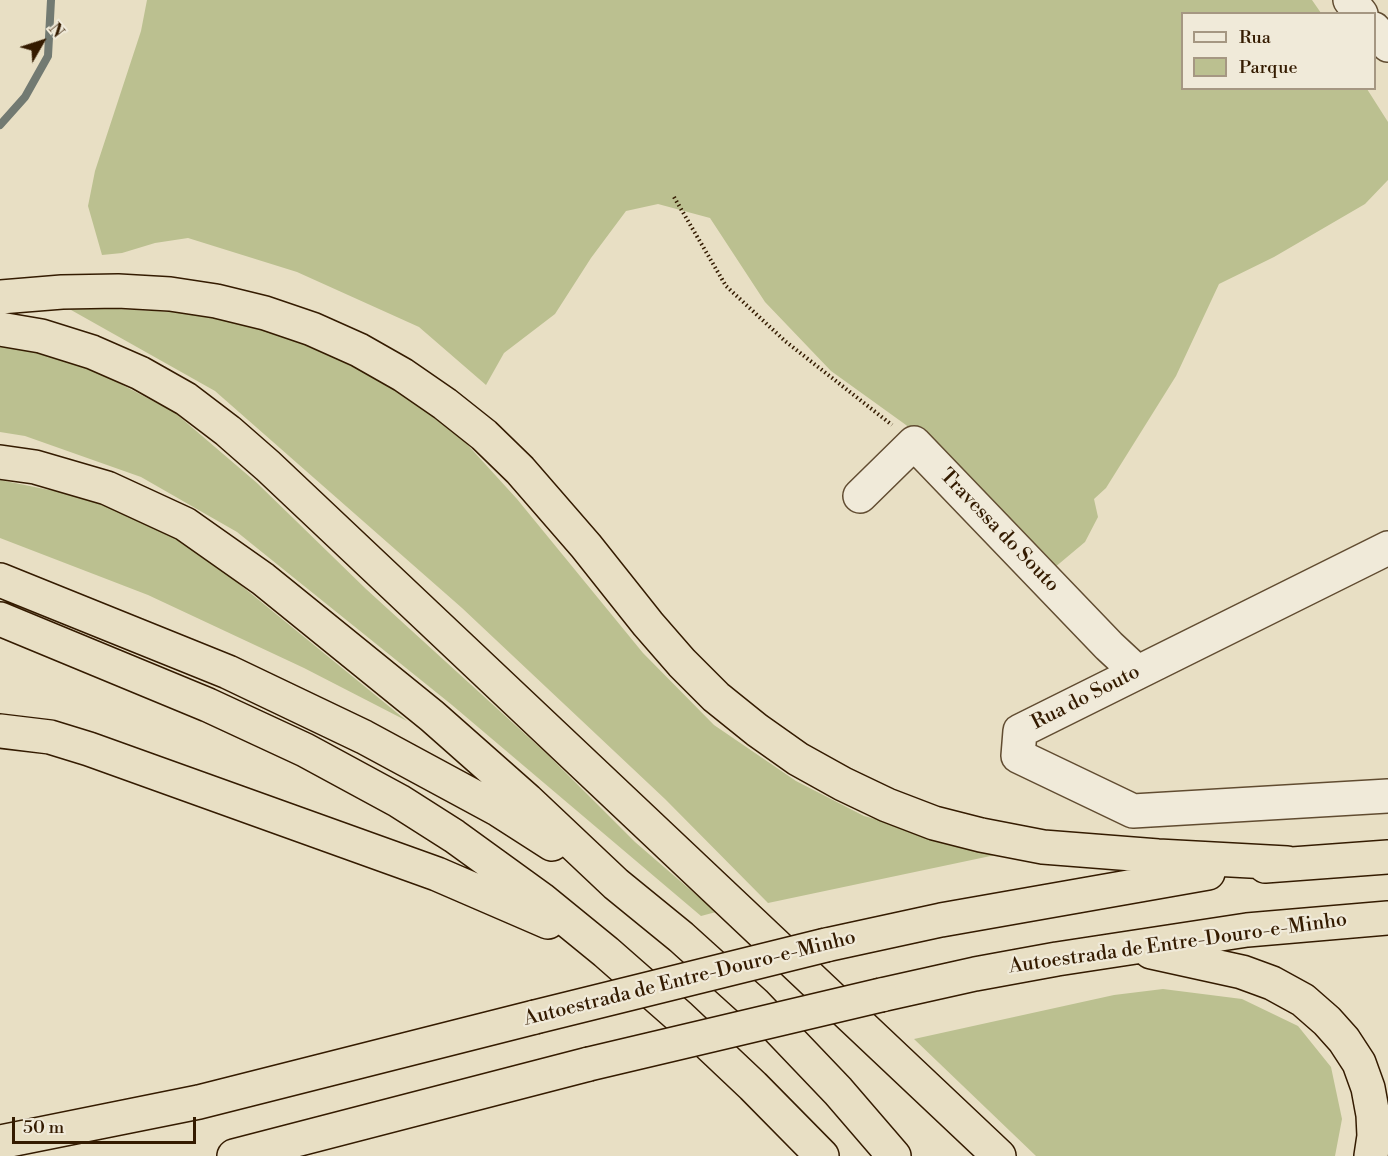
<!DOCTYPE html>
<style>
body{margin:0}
#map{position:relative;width:1388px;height:1156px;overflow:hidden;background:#e8dfc4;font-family:"Libre Bodoni",serif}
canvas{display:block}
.legend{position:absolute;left:1181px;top:12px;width:195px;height:78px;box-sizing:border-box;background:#f0ead9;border:2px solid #a59782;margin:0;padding:8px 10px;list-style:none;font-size:18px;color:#341b00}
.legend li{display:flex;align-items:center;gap:12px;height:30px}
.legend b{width:30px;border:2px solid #a59782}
.north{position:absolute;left:12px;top:12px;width:60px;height:60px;-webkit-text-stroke:4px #f0ead9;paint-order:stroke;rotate:51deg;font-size:16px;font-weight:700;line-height:24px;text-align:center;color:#341b00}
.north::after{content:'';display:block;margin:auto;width:21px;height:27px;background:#341b00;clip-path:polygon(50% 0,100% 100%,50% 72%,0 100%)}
.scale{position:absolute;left:12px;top:1117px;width:184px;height:27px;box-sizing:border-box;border:3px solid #341b00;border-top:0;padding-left:8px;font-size:18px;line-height:21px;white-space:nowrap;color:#341b00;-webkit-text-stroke:4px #f0ead9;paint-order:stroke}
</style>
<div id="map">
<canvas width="1388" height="1156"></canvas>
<ul class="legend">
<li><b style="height:8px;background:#f0ead9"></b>Rua</li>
<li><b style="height:16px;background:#bbc090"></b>Parque</li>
</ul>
<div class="north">N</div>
<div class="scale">50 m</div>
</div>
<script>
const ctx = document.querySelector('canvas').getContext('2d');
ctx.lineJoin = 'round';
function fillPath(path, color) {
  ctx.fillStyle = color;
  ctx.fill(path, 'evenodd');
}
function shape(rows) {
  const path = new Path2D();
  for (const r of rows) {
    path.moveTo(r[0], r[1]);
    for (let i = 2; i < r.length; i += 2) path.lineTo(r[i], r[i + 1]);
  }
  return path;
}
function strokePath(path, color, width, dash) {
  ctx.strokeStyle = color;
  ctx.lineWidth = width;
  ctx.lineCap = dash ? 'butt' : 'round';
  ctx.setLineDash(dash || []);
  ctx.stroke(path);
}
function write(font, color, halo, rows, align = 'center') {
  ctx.font = font + ' "Libre Bodoni",serif';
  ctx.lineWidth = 4.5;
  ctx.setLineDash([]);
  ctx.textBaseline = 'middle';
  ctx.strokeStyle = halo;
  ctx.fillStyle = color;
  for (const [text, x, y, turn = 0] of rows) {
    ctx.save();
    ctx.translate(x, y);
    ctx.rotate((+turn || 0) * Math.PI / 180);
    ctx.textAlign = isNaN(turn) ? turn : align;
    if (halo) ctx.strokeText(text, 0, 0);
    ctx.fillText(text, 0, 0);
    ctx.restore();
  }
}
const green = shape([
 [147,0,1312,0,1321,13,1182,14,1182,88,1367,89,1388,122,1388,180,1365,204,1274,257,1219,284,1176,376,1106,488,1094,499,1098,517,1085,542,1054,568,961,474,906,425,831,371,765,302,710,218,658,204,626,211,591,258,555,314,504,353,486,385,419,327,297,272,188,238,155,243,122,253,102,255,88,206,95,171,141,31],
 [64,306,207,314,311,345,401,392,465,442,517,499,643,653,714,725,796,781,864,816,1000,854,768,903,665,799,462,608,215,391],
 [0,345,18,346,90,368,174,412,257,483,366,589,548,755,635,842,716,912,701,916,452,705,237,532,141,477,25,436,0,432],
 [0,480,89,498,169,533,216,565,407,721,304,668,148,595,0,538],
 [1163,989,1242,999,1298,1026,1331,1067,1342,1119,1335,1156,1036,1156,914,1039,1114,995]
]);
const stream = shape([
 [0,125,25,97,48,56,51,0]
]);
const path = shape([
 [674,197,726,286,785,341,892,425]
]);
const minor = shape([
 [1350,0,1361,14],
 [1374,29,1388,45],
 [860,496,914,443,1109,646,1137,672],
 [1388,548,1020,731,1018,756,1133,811,1388,796]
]);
const highway = shape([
 [0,297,62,292,118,291,170,294,216,301,265,313,312,329,359,350,403,375,445,404,484,435,520,470,586,546,648,624,682,663,716,697,757,730,798,759,843,784,887,805,934,823,981,835,1043,847,1158,856,1287,863],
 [0,329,41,336,92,352,140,373,186,399,228,431,268,466,999,1156],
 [0,462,35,467,107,488,185,524,263,579,432,716,527,800,616,884,681,937,754,1003,838,1091,894,1156],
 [0,580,228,672,364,737,499,810,552,844],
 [0,619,208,705,305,750,399,801,454,836,541,899,606,952,680,1017,753,1086,822,1156],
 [0,731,50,737,89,749,437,874,548,922],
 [1265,866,1388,857],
 [826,945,941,920,1208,873],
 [1151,952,1242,972,1272,983,1303,1000,1327,1021,1344,1040,1359,1063,1368,1088,1373,1115,1374,1136,1371,1156],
 [881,995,975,974,1057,959,1247,930,1388,918],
 [0,1142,199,1102,535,1017],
 [234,1156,589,1064]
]);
const highwayBridge = shape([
 [535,1017,826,945],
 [589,1064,881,995]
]);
const streetNames = [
 ["Travessa do Souto",999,531,46],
 ["Rua do Souto",1086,698,-27],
 ["Autoestrada de Entre-Douro-e-Minho",1178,944,-8],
 ["Autoestrada de Entre-Douro-e-Minho",690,979,-14]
];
fillPath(green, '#bbc090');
strokePath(stream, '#727a72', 8);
strokePath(minor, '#614c31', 36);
strokePath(highway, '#341b00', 36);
strokePath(path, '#341b00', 4, [1.5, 3]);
strokePath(minor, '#f0ead9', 33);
strokePath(highway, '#e8dfc4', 33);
strokePath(highwayBridge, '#341b00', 36, []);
strokePath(highwayBridge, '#e8dfc4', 33);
write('20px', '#341b00', '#f0ead9', streetNames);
</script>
